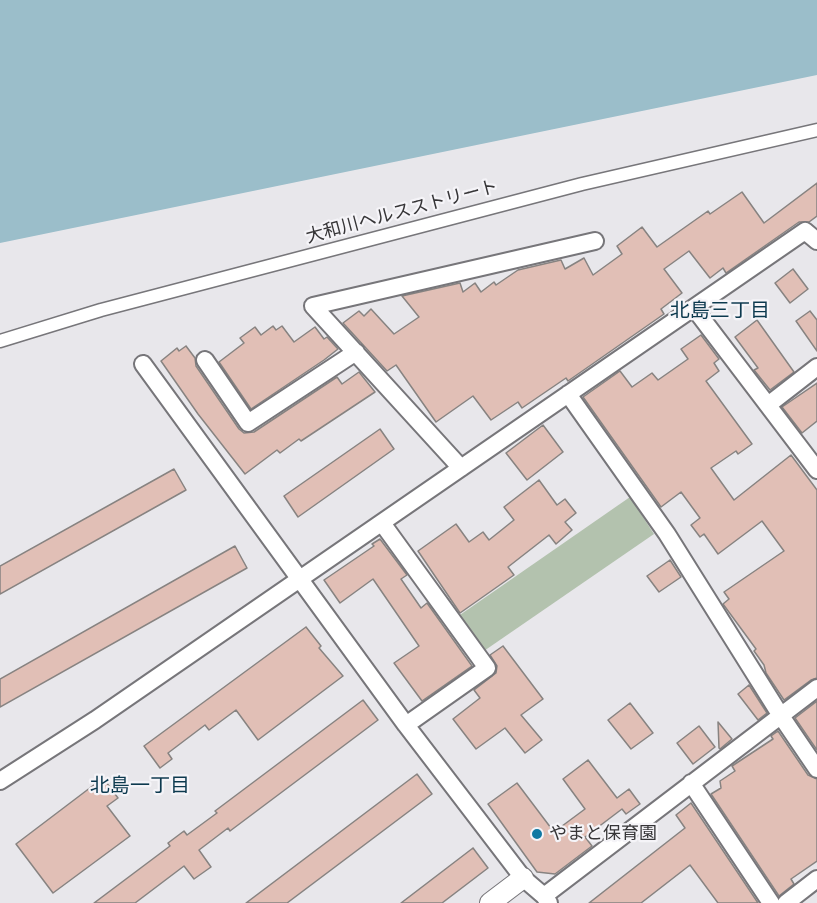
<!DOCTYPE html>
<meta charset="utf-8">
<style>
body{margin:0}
canvas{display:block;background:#e8e7eb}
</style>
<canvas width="817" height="903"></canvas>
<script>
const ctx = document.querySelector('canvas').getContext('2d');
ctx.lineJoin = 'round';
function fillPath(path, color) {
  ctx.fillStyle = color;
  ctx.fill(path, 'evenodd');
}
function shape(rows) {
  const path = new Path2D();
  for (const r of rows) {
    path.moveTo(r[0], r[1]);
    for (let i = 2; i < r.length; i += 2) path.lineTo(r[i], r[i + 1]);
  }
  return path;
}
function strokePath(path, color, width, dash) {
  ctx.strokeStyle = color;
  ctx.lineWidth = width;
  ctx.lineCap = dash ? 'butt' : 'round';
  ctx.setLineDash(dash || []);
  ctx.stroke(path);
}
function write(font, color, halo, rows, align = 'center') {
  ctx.font = font + ' "IBM Plex Serif","Noto Sans JP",serif';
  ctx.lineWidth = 4.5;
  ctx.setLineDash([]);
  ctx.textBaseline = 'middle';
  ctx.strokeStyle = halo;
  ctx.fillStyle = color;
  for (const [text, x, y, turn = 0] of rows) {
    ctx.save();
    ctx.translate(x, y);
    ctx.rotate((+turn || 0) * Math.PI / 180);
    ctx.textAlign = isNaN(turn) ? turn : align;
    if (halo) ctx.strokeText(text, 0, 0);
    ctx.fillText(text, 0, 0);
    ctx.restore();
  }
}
const green = shape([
 [630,497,654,534,481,653,457,617]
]);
const water = shape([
 [0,0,817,0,817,75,0,243]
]);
const building = shape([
 [817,183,817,216,809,222,799,222,726,273,723,268,710,278,689,251,664,269,682,293,661,309,664,314,568,381,566,378,522,408,518,402,491,420,473,396,436,422,396,365,387,371,343,323,359,311,364,316,371,309,394,334,419,317,402,296,460,283,463,292,475,283,481,292,494,282,496,285,518,270,561,260,565,269,584,258,593,275,622,254,617,246,642,227,657,247,708,211,710,214,742,192,764,223,817,183],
 [793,269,808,289,790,303,775,283,793,269],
 [810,311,817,320,817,351,796,321,810,311],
 [757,320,794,372,770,390,754,370,758,368,735,337,757,320],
 [273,326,276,330,282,326,294,342,315,327,324,339,327,337,338,349,324,360,251,409,219,362,244,343,240,338,255,327,261,335,273,326],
 [701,335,719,359,714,363,719,371,706,381,752,444,738,454,736,451,711,468,734,500,791,455,817,490,817,678,811,680,784,700,766,673,764,665,754,651,756,649,723,604,729,599,724,592,784,551,762,521,718,554,704,534,700,537,691,525,700,518,681,492,661,507,583,397,620,371,632,387,652,373,658,380,688,359,681,349,701,335],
 [186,346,195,358,196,366,239,429,244,433,254,432,337,377,342,384,359,372,375,392,301,441,299,439,280,453,277,450,245,474,198,414,161,361,177,348,179,351,186,346],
 [817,383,817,421,802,433,782,407,817,383],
 [543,425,563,452,527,480,506,453,543,425],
 [380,429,394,449,298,517,284,496,380,429],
 [174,469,186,490,0,594,0,566,174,469],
 [539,480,557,505,565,499,576,513,565,522,572,530,556,544,549,535,508,567,514,575,460,613,418,551,456,524,469,542,483,532,489,540,514,520,504,507,539,480],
 [380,539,407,575,401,579,421,608,427,603,472,666,422,701,394,663,419,646,373,579,340,603,324,580,374,546,372,544,380,539],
 [235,546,247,568,0,707,0,679,235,546],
 [670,560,681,577,659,592,647,576,670,560],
 [306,627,321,646,319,648,343,676,258,740,236,710,209,730,205,725,168,753,172,759,160,768,144,746,306,627],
 [503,646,543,699,521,715,542,740,525,753,505,728,476,749,453,719,480,698,474,690,496,673,497,666,490,655,503,646],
 [749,685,767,713,758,720,738,694,749,685],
 [363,700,378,720,230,831,228,828,199,850,211,867,194,879,184,866,135,903,94,903,170,846,168,843,184,831,187,835,217,813,215,811,363,700],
 [817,701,817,750,795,718,817,701],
 [630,703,653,733,631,749,608,720,630,703],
 [718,722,732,739,720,749,719,748,718,722],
 [699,726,715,747,693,764,677,743,699,726],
 [778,731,808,775,817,779,817,861,791,879,794,884,779,896,711,794,721,788,720,781,735,771,732,766,773,739,771,736,778,731],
 [588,760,617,798,629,789,640,804,626,814,622,809,585,837,592,846,555,874,537,872,488,804,517,783,554,832,585,809,563,779,588,760],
 [417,774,432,794,287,903,246,903,417,774],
 [103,778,118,798,107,806,130,836,53,893,16,844,103,778],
 [691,803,758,903,718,903,690,865,641,903,589,903,685,828,676,815,691,803],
 [473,848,488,868,442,903,401,903,473,848]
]);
const pedestrian = shape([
 [0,341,101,310,582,184,817,130]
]);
const minor = shape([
 [694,308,817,470],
 [205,360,248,423,356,352],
 [143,364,406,725,523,878,544,896,549,903],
 [568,394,667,534,781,716,817,769],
 [768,405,817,367],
 [461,468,313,306,595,241],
 [382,523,487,668,406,725],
 [0,781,95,720,805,231,817,241],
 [691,783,771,903],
 [544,896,817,688],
 [786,903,817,879]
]);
const tertiary = shape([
 [490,903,523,878]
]);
const markers = [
 [537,834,6,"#0f78a3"]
];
const streetNames = [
 ["大和川ヘルスストリート",402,212,-15]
];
const poiNames = [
 ["やまと保育園",549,834]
];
const neighbourhoodNames = [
 ["北島三丁目",720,311],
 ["北島一丁目",140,786]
];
fillPath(green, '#b3c2ae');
fillPath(water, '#9bbeca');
fillPath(building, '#e1bfb6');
strokePath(building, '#878381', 1.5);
strokePath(pedestrian, '#77767a', 15);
strokePath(minor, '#77767a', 20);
strokePath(tertiary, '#77767a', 22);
strokePath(pedestrian, '#fff', 12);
strokePath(minor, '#fff', 16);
strokePath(tertiary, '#fff', 20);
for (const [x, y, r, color] of markers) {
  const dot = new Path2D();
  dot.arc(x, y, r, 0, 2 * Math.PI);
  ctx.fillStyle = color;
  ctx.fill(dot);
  strokePath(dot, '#f5f4f8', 2);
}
write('18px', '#363537', '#f5f4f8', streetNames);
write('18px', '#363537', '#f5f4f8', poiNames, 'left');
write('20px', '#0c394e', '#f5f4f8', neighbourhoodNames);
</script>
